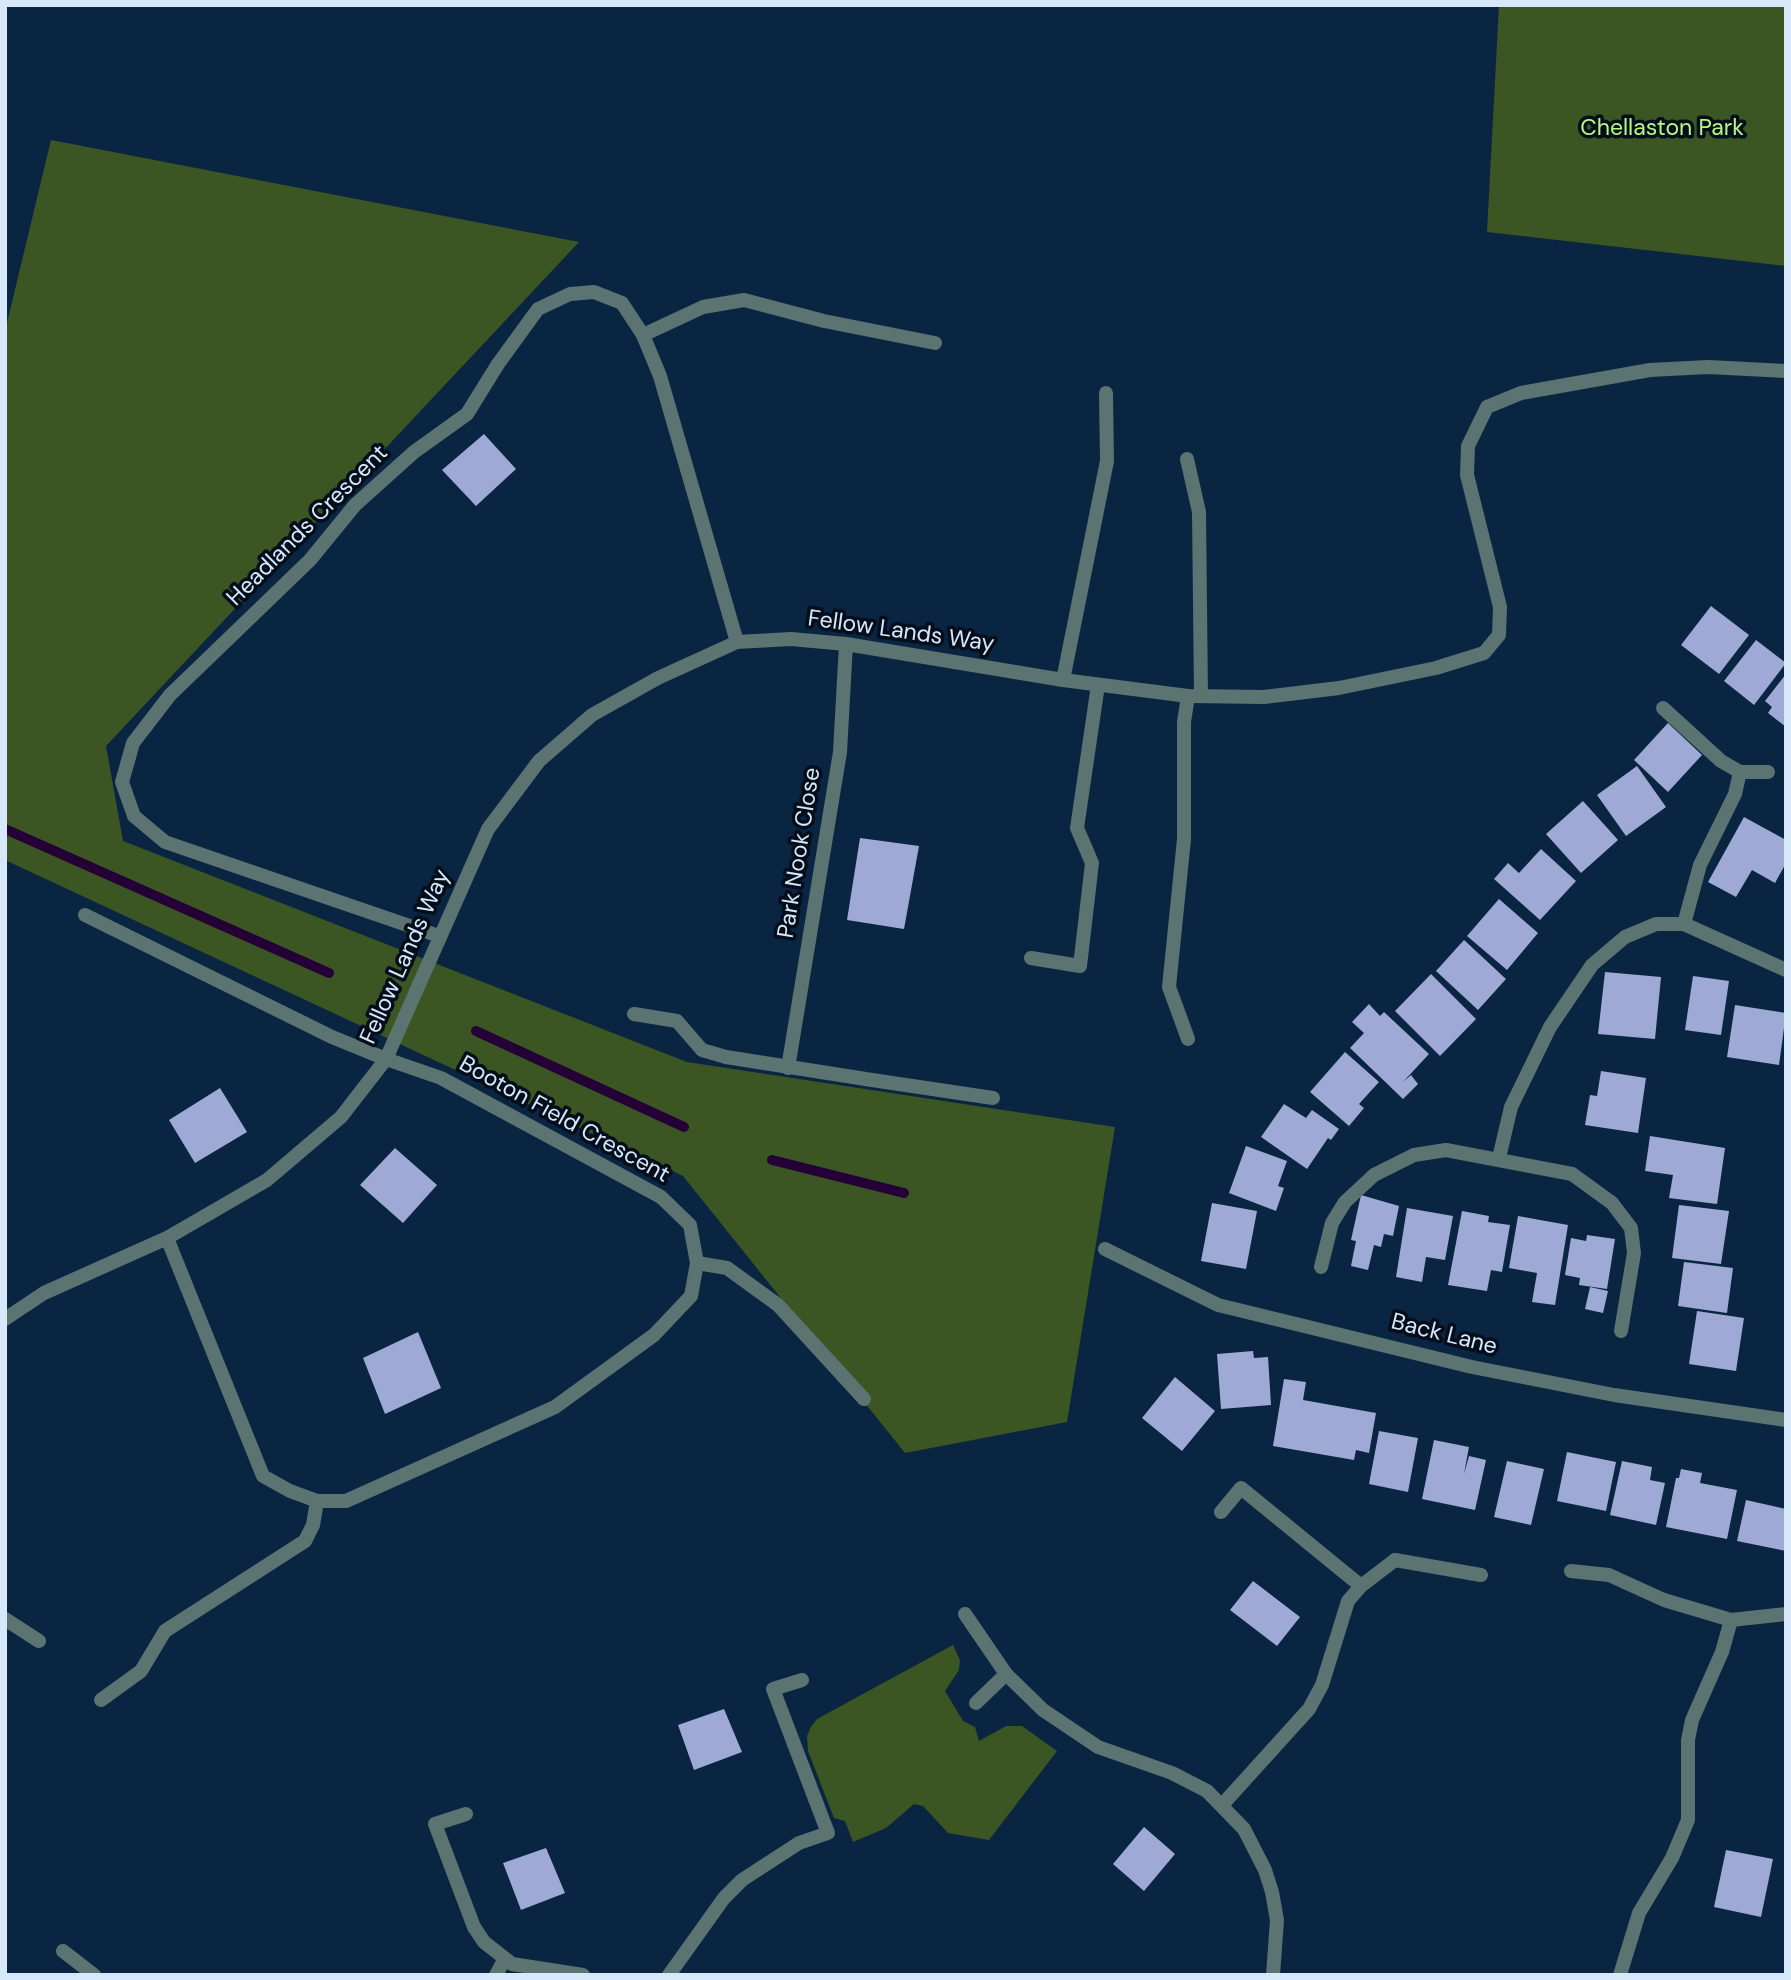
<!DOCTYPE html>
<style>
body{margin:0}
#map{position:relative;width:1791px;height:1980px;overflow:hidden;background:#0a2542;font-family:"DM Sans",sans-serif}
canvas{display:block}
.frame{position:absolute;inset:0;border:7px solid #d7e8fb;pointer-events:none}
</style>
<div id="map">
<canvas width="1791" height="1980"></canvas>
<div class="frame"></div>
</div>
<script>
const ctx = document.querySelector('canvas').getContext('2d');
ctx.lineJoin = 'round';
function fillPath(path, color) {
  ctx.fillStyle = color;
  ctx.fill(path, 'evenodd');
}
function shape(rows) {
  const path = new Path2D();
  for (const r of rows) {
    path.moveTo(r[0], r[1]);
    for (let i = 2; i < r.length; i += 2) path.lineTo(r[i], r[i + 1]);
  }
  return path;
}
function strokePath(path, color, width, dash) {
  ctx.strokeStyle = color;
  ctx.lineWidth = width;
  ctx.lineCap = dash ? 'butt' : 'round';
  ctx.setLineDash(dash || []);
  ctx.stroke(path);
}
function write(font, color, halo, rows, align = 'center') {
  ctx.font = font + ' "DM Sans",sans-serif';
  ctx.lineWidth = 7;
  ctx.setLineDash([]);
  ctx.textBaseline = 'middle';
  ctx.strokeStyle = halo;
  ctx.fillStyle = color;
  for (const [text, x, y, turn = 0] of rows) {
    ctx.save();
    ctx.translate(x, y);
    ctx.rotate((+turn || 0) * Math.PI / 180);
    ctx.textAlign = isNaN(turn) ? turn : align;
    if (halo) ctx.strokeText(text, 0, 0);
    ctx.fillText(text, 0, 0);
    ctx.restore();
  }
}
const green = shape([
 [1499,5,1786,5,1786,266,1487,232],
 [51,140,579,242,106,746,123,841,687,1062,1115,1127,1067,1422,905,1453,683,1176,5,860,5,331],
 [953,1645,960,1660,959,1670,945,1691,963,1721,975,1727,979,1741,1006,1726,1022,1726,1057,1751,989,1840,948,1833,923,1806,914,1804,886,1828,853,1842,845,1821,834,1818,808,1751,807,1736,811,1727,817,1719]
]);
const stream = shape([
 [5,829,329,973],
 [476,1031,684,1127],
 [772,1160,904,1193]
]);
const building = shape([
 [484,434,516,469,476,506,442,470],
 [1711,606,1749,635,1719,674,1681,645],
 [1756,640,1786,663,1754,705,1724,681],
 [1786,674,1786,727,1768,713,1772,707,1765,701],
 [1668,723,1702,755,1668,792,1634,760],
 [1637,766,1666,807,1626,836,1597,795],
 [1583,801,1618,840,1581,873,1546,834],
 [1744,817,1786,840,1786,863,1775,883,1752,870,1736,897,1708,882],
 [860,838,919,846,904,929,847,920],
 [1541,849,1576,881,1540,920,1494,879,1508,863,1519,873],
 [1499,899,1538,933,1507,970,1467,936],
 [1464,940,1506,979,1478,1010,1436,971],
 [1605,972,1661,977,1655,1039,1598,1034],
 [1431,974,1476,1019,1440,1056,1395,1011],
 [1693,976,1729,981,1721,1035,1685,1030],
 [1369,1004,1380,1016,1384,1012,1429,1054,1403,1082,1411,1075,1418,1084,1403,1099,1350,1048,1364,1033,1352,1022],
 [1735,1005,1786,1013,1779,1065,1727,1057],
 [1345,1052,1379,1082,1359,1104,1364,1108,1349,1126,1310,1092],
 [1601,1071,1646,1078,1638,1133,1585,1125,1590,1095,1597,1096],
 [220,1088,247,1132,195,1163,169,1120],
 [1284,1104,1306,1118,1312,1110,1339,1129,1331,1140,1328,1138,1307,1169,1261,1137],
 [1650,1136,1725,1148,1717,1204,1669,1198,1673,1175,1645,1171],
 [1246,1146,1287,1161,1278,1186,1284,1188,1276,1211,1229,1193],
 [395,1148,437,1185,403,1223,360,1185],
 [1361,1195,1399,1206,1393,1236,1384,1234,1381,1247,1374,1245,1368,1270,1351,1266,1356,1241,1351,1240],
 [1212,1203,1257,1211,1246,1269,1201,1261],
 [1679,1205,1729,1211,1721,1264,1672,1258],
 [1407,1208,1453,1216,1445,1260,1426,1257,1422,1282,1396,1277],
 [1462,1211,1489,1216,1488,1222,1510,1225,1502,1272,1491,1270,1487,1291,1448,1285],
 [1518,1216,1568,1225,1555,1305,1532,1302,1537,1273,1509,1268],
 [1587,1235,1615,1239,1607,1289,1579,1285,1580,1278,1565,1275,1571,1238,1586,1241],
 [1684,1262,1733,1268,1727,1313,1678,1306],
 [1590,1287,1608,1291,1603,1313,1585,1309],
 [1697,1311,1744,1318,1736,1371,1689,1364],
 [418,1332,441,1388,385,1414,363,1358],
 [1253,1351,1254,1358,1268,1357,1271,1405,1221,1409,1217,1354],
 [1175,1377,1215,1411,1182,1451,1142,1418],
 [1284,1379,1306,1382,1303,1400,1376,1413,1369,1453,1356,1450,1354,1460,1273,1446],
 [1379,1431,1418,1438,1408,1492,1369,1484],
 [1434,1440,1469,1447,1464,1474,1469,1456,1486,1460,1475,1510,1422,1499],
 [1567,1452,1616,1462,1606,1511,1557,1501],
 [1507,1461,1544,1469,1531,1525,1494,1517],
 [1622,1461,1652,1467,1650,1480,1665,1483,1656,1525,1610,1515],
 [1681,1469,1702,1473,1700,1483,1737,1490,1727,1539,1666,1527,1676,1478,1679,1478],
 [1746,1500,1786,1509,1786,1551,1737,1541],
 [1253,1581,1300,1617,1277,1646,1230,1610],
 [724,1709,742,1752,694,1770,678,1725],
 [1144,1827,1175,1854,1144,1891,1113,1864],
 [546,1848,565,1893,521,1910,503,1863],
 [1726,1850,1773,1859,1761,1917,1714,1907]
]);
const service = shape([
 [643,335,703,307,744,300,824,321,935,343],
 [1187,459,1199,512,1201,696],
 [1063,680,1107,461,1106,393],
 [1188,696,1184,722,1184,839,1169,987,1188,1039],
 [1663,708,1721,761,1740,772,1768,772],
 [85,915,332,1037,386,1059],
 [1684,924,1700,865,1735,794,1740,772],
 [1031,958,1080,966,1092,863,1077,828,1098,685],
 [634,1014,677,1021,702,1050,726,1057],
 [872,1080,993,1098],
 [1572,1174,1612,1203,1631,1228,1634,1253,1621,1331],
 [697,1263,727,1268,778,1305,864,1399],
 [1321,1267,1332,1223,1345,1202,1374,1175,1414,1155,1446,1150],
 [1395,1560,1481,1575],
 [1571,1571,1609,1575,1664,1600,1731,1620,1786,1614],
 [5,1619,39,1641],
 [101,1700,141,1671,165,1631,305,1541,313,1525,317,1501],
 [63,1951,94,1975]
]);
const minor = shape([
 [439,936,165,842,134,816,122,782,133,743,170,695,310,560,355,505,414,452,467,414,498,364,538,309,570,294,594,292,622,303,643,335,660,376,737,642],
 [726,1057,872,1080],
 [788,1068,840,752,846,644],
 [1446,1150,1572,1174],
 [1499,1158,1511,1107,1550,1027,1592,965,1625,937,1656,924,1684,924,1786,970],
 [167,1238,263,1476,290,1491,317,1501,346,1501,555,1407,654,1335,691,1296,697,1263,690,1225,661,1197,441,1078,386,1059],
 [1105,1249,1218,1305,1472,1367,1614,1395,1786,1420],
 [5,1319,44,1293,167,1238,267,1180,341,1117,386,1059,488,829,539,761,592,715,658,678,737,642,791,639,846,644,1063,680,1188,696,1264,697,1339,688,1436,668,1484,653,1499,635,1500,607,1467,475,1468,446,1487,407,1521,393,1650,370,1708,367,1786,371],
 [1221,1512,1241,1488,1361,1586],
 [965,1614,1006,1674,1043,1710,1098,1747,1172,1773,1207,1791,1244,1829,1265,1870,1272,1892,1277,1920,1273,1975],
 [976,1703,1006,1674],
 [1223,1804,1309,1709,1322,1685,1348,1601,1361,1586,1395,1560],
 [466,1814,435,1824,474,1927,484,1942,512,1964,583,1975],
 [496,1975,504,1960],
 [669,1975,724,1898,742,1880,799,1843,828,1833,773,1689,802,1680],
 [1620,1975,1639,1913,1672,1858,1688,1820,1688,1740,1692,1720,1722,1652,1731,1620]
]);
const parkNames = [
 ["Chellaston Park",1662,129]
];
const streetNames = [
 ["Headlands Crescent",308,526,-45],
 ["Fellow Lands Way",901,632,8],
 ["Park Nook Close",800,853,-81],
 ["Fellow Lands Way",406,957,-66],
 ["Booton Field Crescent",564,1120,29],
 ["Back Lane",1444,1335,14]
];
fillPath(green, '#3b5622');
strokePath(stream, '#250036', 10);
fillPath(building, '#9eaad5');
strokePath(service, '#5b7371', 14);
strokePath(minor, '#5b7371', 14);
write('23px', '#b8f683', '#040e1b', parkNames);
write('23px', '#d7e8fb', '#040e1b', streetNames);
</script>
